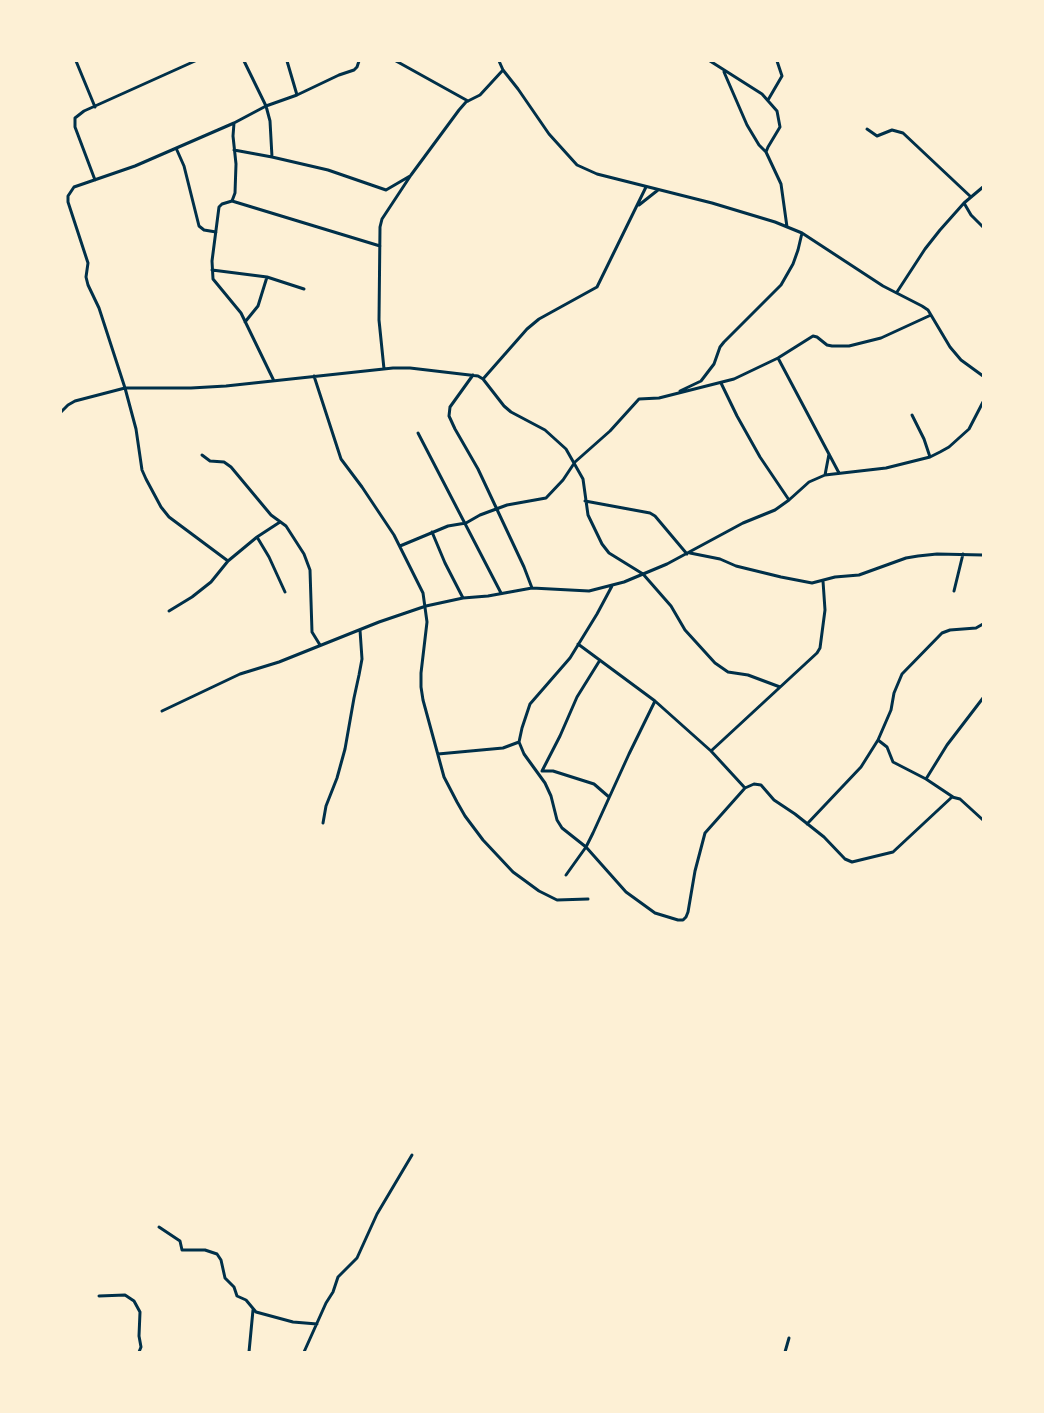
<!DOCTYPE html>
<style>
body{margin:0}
#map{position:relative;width:1044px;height:1413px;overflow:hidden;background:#fdf0d5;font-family:Rubik,sans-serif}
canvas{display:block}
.frame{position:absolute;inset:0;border:62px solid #fdf0d5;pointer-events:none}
</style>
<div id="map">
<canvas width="1044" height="1413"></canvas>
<div class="frame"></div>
</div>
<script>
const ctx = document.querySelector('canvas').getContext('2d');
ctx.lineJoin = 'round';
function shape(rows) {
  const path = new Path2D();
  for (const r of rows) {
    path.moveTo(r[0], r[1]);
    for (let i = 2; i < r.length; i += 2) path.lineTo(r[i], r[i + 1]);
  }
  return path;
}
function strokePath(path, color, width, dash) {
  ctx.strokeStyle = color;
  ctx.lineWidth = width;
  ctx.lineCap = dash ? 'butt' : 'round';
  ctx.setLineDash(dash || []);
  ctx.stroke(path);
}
const minor = shape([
 [76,61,95,107],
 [244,61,266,106,270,121,272,157],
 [287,61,297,95],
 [396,61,468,101],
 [499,61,503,70,518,89,549,134,577,165,597,174,712,203,775,222,802,233,883,286,922,306,928,310,950,347,961,360,983,376],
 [710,61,762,94,777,111,780,127,768,147,766,152,781,184,787,227],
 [724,72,747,125,759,145,766,152],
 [768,100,782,76,777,61],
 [234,123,233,136,236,164,235,193,232,201,222,204,219,207,212,261,213,279,241,313,274,381],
 [867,129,877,136,892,130,903,133,971,197],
 [176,148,184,166,199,226,204,230,216,232],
 [234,150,272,157,328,170,386,190,410,176],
 [95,180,75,127,75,118,84,111,195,61],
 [232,201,380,246],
 [964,203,971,215,983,227],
 [639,205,658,190],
 [212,270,267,277,304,289],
 [897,292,925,249,940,230,964,203,983,187],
 [245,322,258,306,267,277],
 [778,358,839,473],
 [384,369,379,320,380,227,382,219,411,175,459,110,466,102,480,95,503,70],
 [473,375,450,407,449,416,455,429,478,469,524,567,532,588],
 [314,376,341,459,362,487,394,535,423,593,427,622,421,673,421,687,423,700,444,777,457,802,465,816,483,840,513,872,524,880,539,891,557,900,588,899],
 [483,379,527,329,539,319,597,287,646,187],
 [721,383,737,416,760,457,789,500],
 [680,391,701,381,714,364,720,347,724,342,781,285,793,264,798,250,802,233],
 [61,412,68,405,75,401,125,388,191,388,226,386,393,368,410,368,478,376,483,379,504,406,511,412,545,430,566,449,583,479,588,515,602,544,609,553,643,574,671,606,685,630,715,663,728,672,748,675,780,687],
 [912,415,924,439,930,457],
 [418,433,501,593],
 [202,455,210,461,224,462,231,467,271,515,286,526,304,554,310,570,312,632,320,645],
 [825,475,829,454],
 [585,501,650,513,655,516,687,554],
 [432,532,445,563,463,598],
 [257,537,269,557,285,592],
 [400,546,448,526,466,523,480,515,507,505,546,498,563,480,575,462,610,431,639,399,659,398,734,379,778,358,813,336,817,337,827,345,832,346,849,346,881,338,931,315],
 [690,553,720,559,736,566,781,577,812,583,835,577,859,575,906,558,918,556,937,554,983,555],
 [228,561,169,517,161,507,146,479,142,470,136,429,125,388,99,308,88,285,86,277,88,263,68,202,68,196,74,187,135,166,234,123,266,106,297,95,339,75,354,70,357,67,359,61],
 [612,586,597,614,570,658,530,704,522,728,519,742,524,754,545,783,551,796,557,820,562,828,586,847,626,892,655,913,678,920,683,920,686,917,688,912,695,871,705,833,745,788,754,784,761,785,774,800,795,814,824,837,845,859,852,862,893,852,952,797,960,799,983,820],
 [954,591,963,554],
 [169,611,192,597,211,582,228,561,257,537,280,522],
 [578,644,655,701,711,751,745,788],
 [162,711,240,674,279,662,379,622,426,606,463,598,488,596,532,588,589,591,624,582,667,564,743,523,775,510,789,500,809,482,825,475,886,468,930,457,940,452,949,447,969,429,983,402],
 [878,740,887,747,893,762,926,779,953,797],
 [711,751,817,653,820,648,825,610,823,581],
 [438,754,503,748,519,742],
 [542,771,560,736,577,697,600,660],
 [542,771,553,771,594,784,609,797],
 [926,779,947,745,983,698],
 [323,823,326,806,337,778,345,749,354,698,359,675,362,659,360,630],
 [807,824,861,767,878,740,891,710,894,693,902,674,942,633,950,630,976,628,983,624],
 [566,875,586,847,593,833,629,754,655,701],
 [159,1227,180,1241,182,1250,205,1250,217,1254,221,1260,225,1278,234,1287,237,1296,246,1300,256,1312,293,1322,317,1324],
 [99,1296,125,1295,134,1301,140,1312,139,1336,141,1347,139,1352],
 [249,1352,253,1310],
 [304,1352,326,1303,333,1292,338,1277,357,1258,377,1214,412,1155],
 [785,1352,789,1338]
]);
strokePath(minor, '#003049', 3);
</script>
